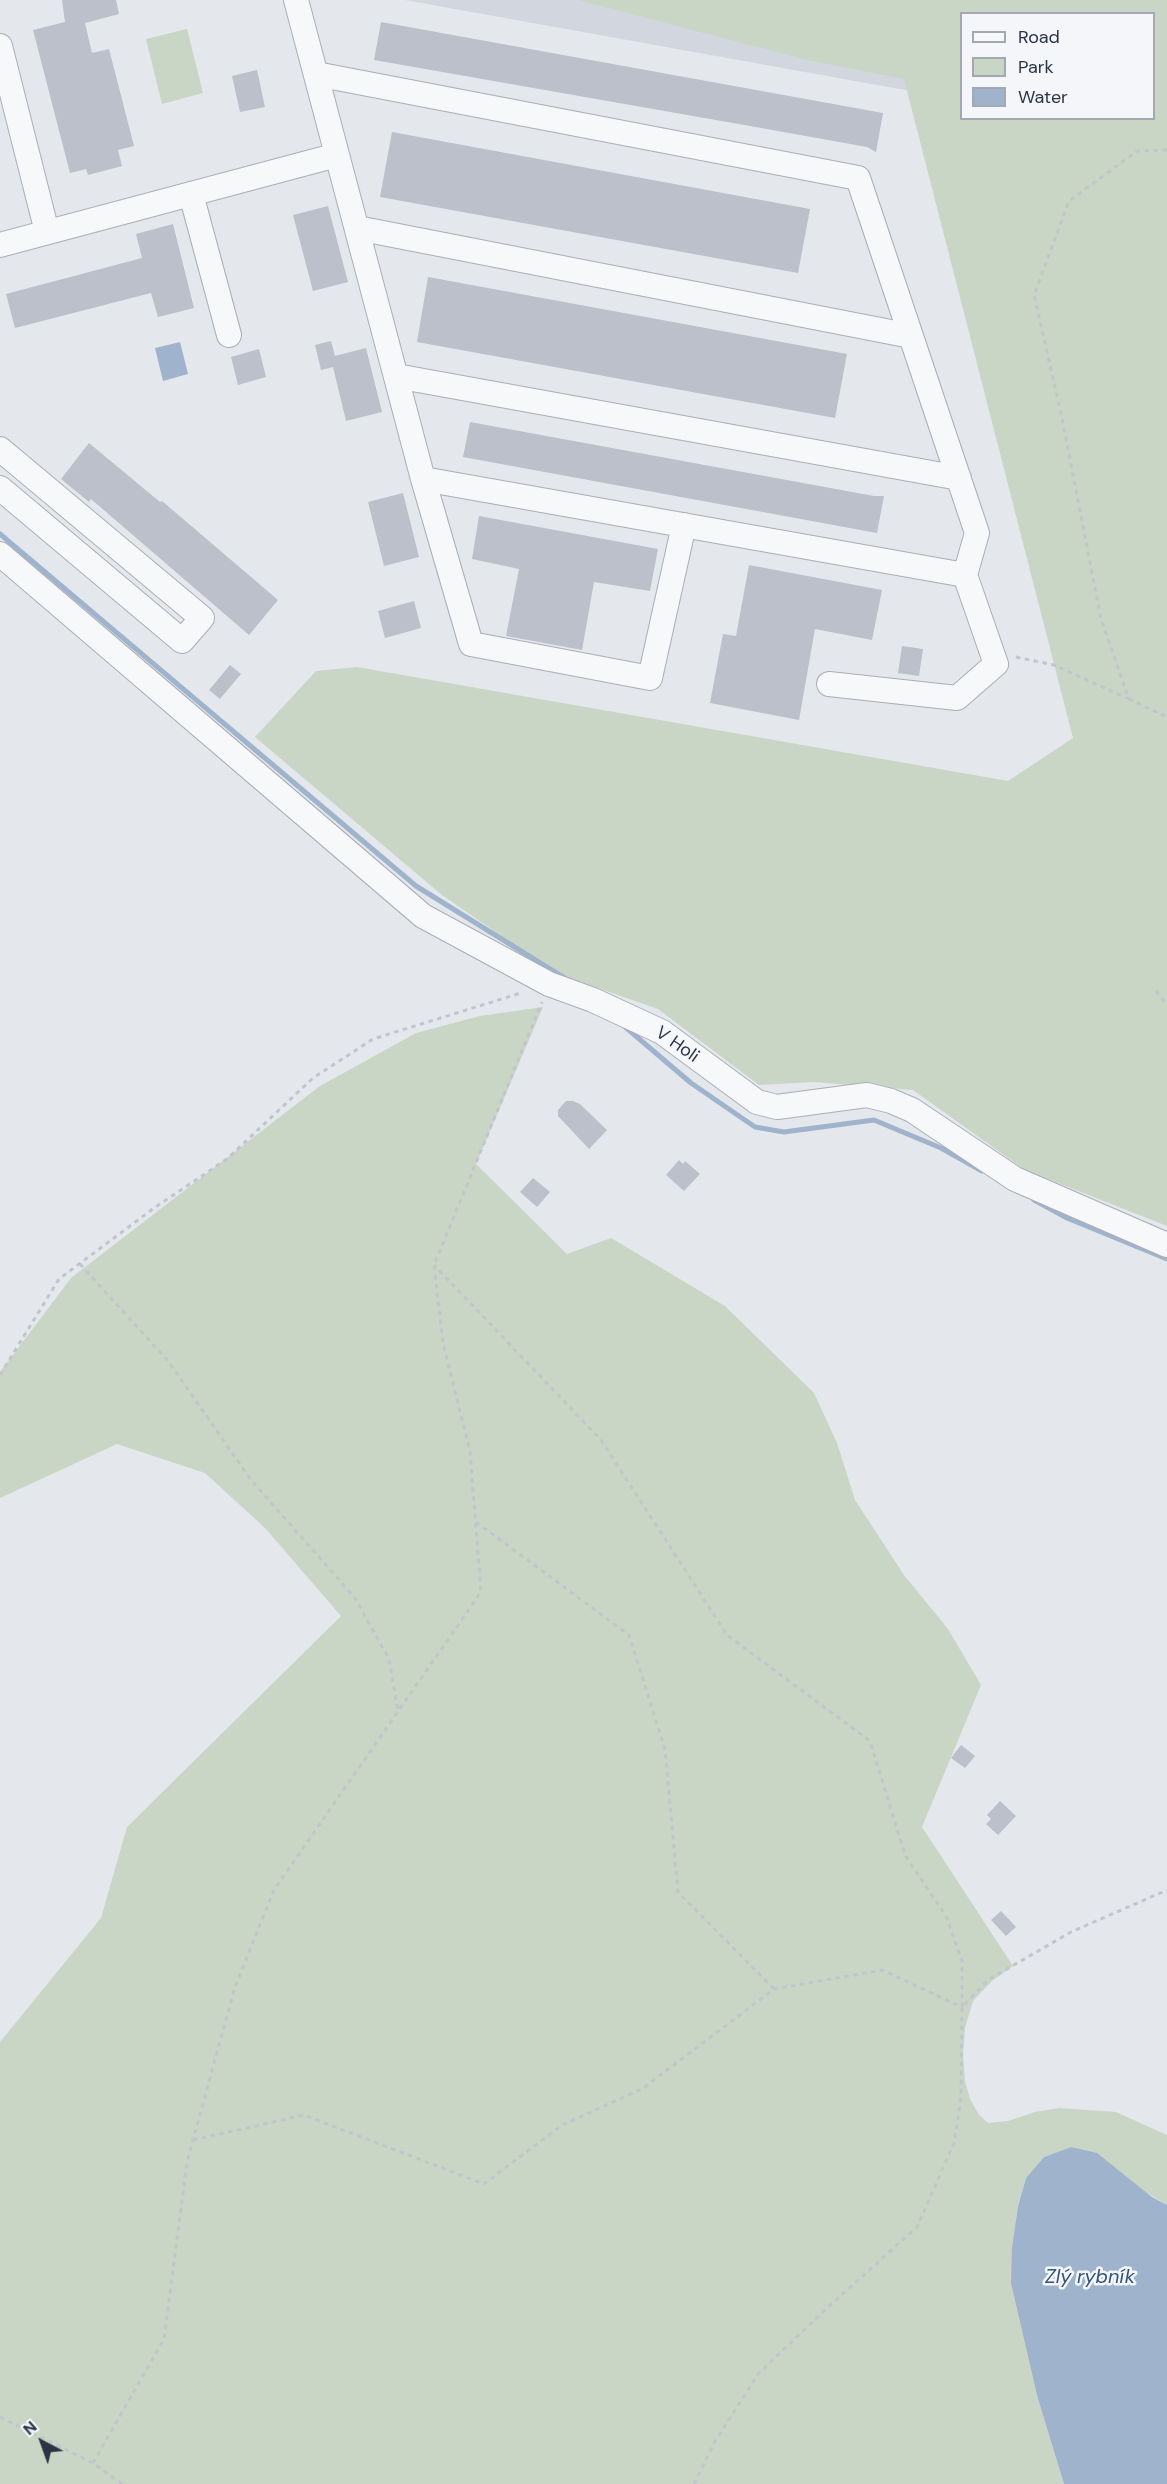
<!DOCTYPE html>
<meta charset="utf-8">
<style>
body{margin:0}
#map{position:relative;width:1167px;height:2484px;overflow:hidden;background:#e4e7ec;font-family:"DM Sans",sans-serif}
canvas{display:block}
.legend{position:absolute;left:960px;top:12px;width:195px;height:108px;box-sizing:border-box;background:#f4f6f9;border:2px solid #a4a8b1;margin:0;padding:8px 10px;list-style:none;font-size:18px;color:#2b3445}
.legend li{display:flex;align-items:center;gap:12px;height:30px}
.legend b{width:30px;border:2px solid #a4a8b1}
.north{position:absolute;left:12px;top:2412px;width:60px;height:60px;-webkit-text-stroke:4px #f4f6f9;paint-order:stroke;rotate:319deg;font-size:16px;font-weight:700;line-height:24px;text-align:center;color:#2b3445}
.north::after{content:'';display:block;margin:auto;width:21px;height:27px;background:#2b3445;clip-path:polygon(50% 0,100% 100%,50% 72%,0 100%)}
</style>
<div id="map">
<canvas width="1167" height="2484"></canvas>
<ul class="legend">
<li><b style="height:8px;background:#f7f8fa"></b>Road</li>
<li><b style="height:16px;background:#c9d6c5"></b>Park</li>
<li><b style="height:16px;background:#9fb4cc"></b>Water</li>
</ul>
<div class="north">N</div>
</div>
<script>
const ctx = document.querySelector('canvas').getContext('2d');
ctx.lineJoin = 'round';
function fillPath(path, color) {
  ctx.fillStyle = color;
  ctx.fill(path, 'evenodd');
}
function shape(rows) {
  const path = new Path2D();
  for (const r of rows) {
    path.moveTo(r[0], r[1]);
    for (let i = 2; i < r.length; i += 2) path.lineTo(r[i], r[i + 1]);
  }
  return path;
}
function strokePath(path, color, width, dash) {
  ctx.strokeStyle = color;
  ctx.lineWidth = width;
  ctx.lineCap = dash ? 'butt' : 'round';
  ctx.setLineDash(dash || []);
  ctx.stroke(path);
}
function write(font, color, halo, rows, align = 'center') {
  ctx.font = font + ' "DM Sans",sans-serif';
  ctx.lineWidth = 5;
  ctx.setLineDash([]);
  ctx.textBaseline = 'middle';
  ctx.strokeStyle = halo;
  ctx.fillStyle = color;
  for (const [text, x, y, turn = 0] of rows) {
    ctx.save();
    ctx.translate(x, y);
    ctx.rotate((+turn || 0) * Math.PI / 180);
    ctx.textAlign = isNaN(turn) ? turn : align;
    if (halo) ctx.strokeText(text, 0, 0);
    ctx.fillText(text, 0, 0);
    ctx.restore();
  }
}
const built = shape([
 [405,0,1167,0,1154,14,962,14,961,91,905,90]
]);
const green = shape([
 [578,0,1167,0,1167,1226,1025,1170,913,1090,814,1082,759,1085,658,1009,555,973,442,895,255,737,316,671,357,667,1008,781,1073,738,904,79,807,60],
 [962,14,1154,14,1154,118,962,118],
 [187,29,203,93,162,104,146,39],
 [543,1007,476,1164,567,1254,611,1238,725,1306,814,1393,837,1443,855,1500,904,1575,948,1629,981,1685,922,1827,1013,1966,992,1981,973,2001,965,2028,963,2054,965,2081,970,2099,979,2115,988,2123,1008,2121,1035,2112,1059,2108,1116,2112,1167,2135,1167,2205,1071,2147,1044,2157,1026,2178,1018,2205,1012,2247,1038,2399,1064,2484,0,2484,0,2042,101,1918,127,1827,341,1616,265,1528,205,1473,117,1444,0,1498,0,1372,71,1278,320,1086,416,1033,480,1016]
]);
const water = shape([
 [180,342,188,374,163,381,155,348],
 [1071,2147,1097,2153,1152,2197,1167,2205,1167,2484,1064,2484,1038,2399,1011,2283,1012,2247,1018,2206,1026,2178,1044,2157]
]);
const stream = shape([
 [0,534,416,886,571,982],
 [624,1026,691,1083,755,1127,784,1132,874,1120,941,1148,982,1171],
 [1034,1200,1067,1218,1167,1259]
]);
const building = shape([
 [62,0,116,0,119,14,85,23,92,53,109,49,134,146,118,150,122,166,88,175,86,169,70,173,33,30,65,22],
 [381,22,883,113,876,152,867,147,750,126,374,60],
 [257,70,265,107,240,112,232,76],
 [392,132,810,209,798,273,380,197],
 [328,206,348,282,313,291,293,215],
 [173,224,194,308,158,317,151,293,15,328,6,294,142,258,136,234],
 [428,277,847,354,835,418,417,342],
 [331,341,335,356,366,348,382,412,346,421,333,367,321,370,315,345],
 [259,349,266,377,238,385,231,357],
 [470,422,874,496,884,496,877,533,463,457],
 [89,443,160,502,162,501,278,600,249,635,91,499,89,502,61,479],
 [403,493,419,557,384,566,368,502],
 [479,516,658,549,650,591,594,582,582,650,506,636,519,569,472,559],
 [749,565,882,590,872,640,815,629,799,720,710,703,723,634,736,636],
 [414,601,421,628,385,638,378,611],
 [902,646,923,649,919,676,898,673],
 [230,665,241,674,220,699,209,690],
 [566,1101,573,1101,580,1104,607,1130,589,1149,558,1116,558,1110],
 [679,1160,683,1164,685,1161,700,1174,684,1191,666,1175],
 [533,1178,550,1192,537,1207,520,1192],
 [961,1745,975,1756,965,1768,951,1758],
 [1000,1801,1016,1816,998,1835,986,1824,991,1819,987,1815],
 [1001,1911,1016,1927,1006,1936,991,1920]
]);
const path = shape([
 [1167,150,1137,151,1069,201,1034,295,1062,418,1101,619,1129,699,1167,717],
 [1016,657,1054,665,1129,699],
 [1156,991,1167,1005],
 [80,1264,169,1362,251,1480,355,1598,389,1659,398,1711],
 [0,1375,59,1279,154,1208,227,1159,313,1078,373,1039,521,993],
 [476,1522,629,1635,665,1749,678,1892,774,1989],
 [193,2140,304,2115,484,2184,562,2125,642,2089,774,1989,882,1970,962,2007,962,1961,946,1916,905,1855,870,1741,727,1635,601,1440,434,1265],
 [0,2417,93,2463,122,2484],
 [93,2463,164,2339,187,2162,235,1987,274,1890,481,1592,470,1451,443,1343,434,1265,542,1002],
 [694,2484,714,2443,758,2374,825,2310,917,2227,954,2143,961,2098,962,2007,988,1980,1071,1932,1167,1890]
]);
const minor = shape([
 [296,0,423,479,471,644,650,678,684,525],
 [0,46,47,232],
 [316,74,858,178,977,533,965,575,996,664,957,698,829,684],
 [191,194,229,335],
 [357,228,911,336],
 [0,245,337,155],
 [396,376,959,478],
 [0,449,202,618,182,641,0,488],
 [423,479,965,575],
 [0,554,423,916,549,984,593,1000,662,1032,757,1102,777,1107,867,1095,891,1101,912,1110,1015,1179,1167,1245]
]);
const streetNames = [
 ["V Holi",677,1045,35]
];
const waterNames = [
 ["Zlý rybník",1090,2278]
];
fillPath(built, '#d2d6de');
fillPath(green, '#c9d6c5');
fillPath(water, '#9fb4cc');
strokePath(stream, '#9fb4cc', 5);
fillPath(building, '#bbc0ca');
strokePath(minor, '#a9aeb7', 26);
strokePath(path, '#c2c5cb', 3, [4.5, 4.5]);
strokePath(minor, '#f7f8fa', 24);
write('18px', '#2b3445', '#f4f6f9', streetNames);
write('italic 20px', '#34527a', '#f4f6f9', waterNames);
</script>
